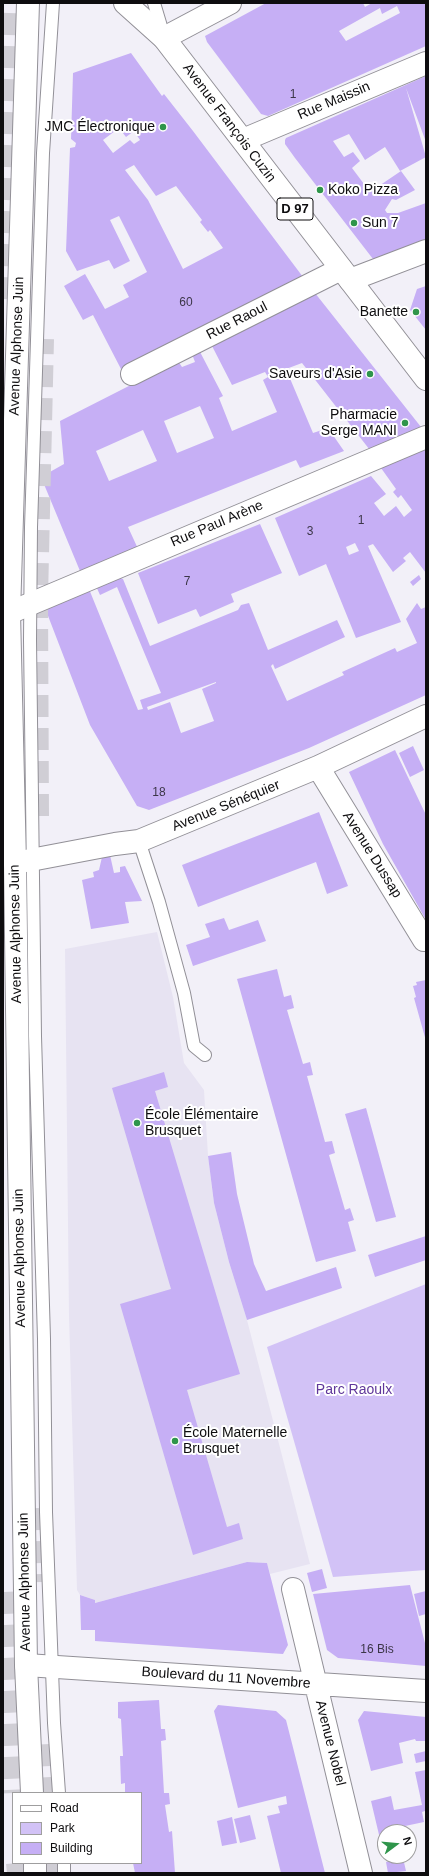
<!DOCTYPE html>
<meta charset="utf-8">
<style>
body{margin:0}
#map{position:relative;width:429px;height:1876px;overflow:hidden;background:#f2f0f8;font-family:Helvetica,sans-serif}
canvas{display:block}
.frame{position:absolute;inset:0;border:4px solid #0e0d0f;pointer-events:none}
.legend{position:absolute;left:12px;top:1792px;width:130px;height:72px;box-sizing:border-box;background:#fff;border:1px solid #9f9e9f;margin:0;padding:5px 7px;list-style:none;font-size:12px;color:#0e0d0f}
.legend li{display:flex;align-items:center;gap:8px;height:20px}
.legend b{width:20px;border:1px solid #9f9e9f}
.north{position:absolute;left:377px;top:1824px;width:40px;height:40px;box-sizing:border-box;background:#fff;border:1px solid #9f9e9f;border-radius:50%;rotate:74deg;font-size:11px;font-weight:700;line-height:16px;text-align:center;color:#0e0d0f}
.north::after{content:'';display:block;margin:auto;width:14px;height:18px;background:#2f954b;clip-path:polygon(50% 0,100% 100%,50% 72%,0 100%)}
</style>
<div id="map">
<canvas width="429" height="1876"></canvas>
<div class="frame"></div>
<ul class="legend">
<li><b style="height:5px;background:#fff"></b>Road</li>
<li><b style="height:11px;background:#d2c2f6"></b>Park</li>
<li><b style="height:11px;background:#c6aff5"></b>Building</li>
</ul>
<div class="north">N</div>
</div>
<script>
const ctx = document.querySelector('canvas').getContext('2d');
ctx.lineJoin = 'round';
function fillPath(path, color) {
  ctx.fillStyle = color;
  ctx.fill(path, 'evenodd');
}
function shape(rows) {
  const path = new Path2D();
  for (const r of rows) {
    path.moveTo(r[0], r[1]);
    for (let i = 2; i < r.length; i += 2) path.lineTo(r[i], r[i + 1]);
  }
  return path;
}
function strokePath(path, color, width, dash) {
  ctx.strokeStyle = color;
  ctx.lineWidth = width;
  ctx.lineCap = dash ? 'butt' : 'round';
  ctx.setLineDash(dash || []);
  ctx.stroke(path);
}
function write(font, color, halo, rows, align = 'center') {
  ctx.font = font + ' Helvetica,sans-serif';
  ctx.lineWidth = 4;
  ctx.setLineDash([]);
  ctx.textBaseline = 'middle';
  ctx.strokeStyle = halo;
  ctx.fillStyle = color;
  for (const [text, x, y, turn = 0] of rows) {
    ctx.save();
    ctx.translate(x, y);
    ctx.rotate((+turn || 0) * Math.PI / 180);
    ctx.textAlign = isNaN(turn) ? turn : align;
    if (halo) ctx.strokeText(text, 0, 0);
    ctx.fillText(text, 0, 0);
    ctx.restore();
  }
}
const built = shape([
 [157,932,173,997,184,1063,204,1090,208,1156,214,1203,229,1262,247,1320,310,1564,270,1574,267,1563,247,1562,95,1603,95,1600,80,1595,77,1590,69,1316,65,949]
]);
const green = shape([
 [426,1284,426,1570,333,1577,267,1347]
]);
const building = shape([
 [266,3,363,3,365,7,372,3,426,3,426,46,268,116,261,114,207,42,205,36],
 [397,6,400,13,346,41,339,31,380,8,382,14],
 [131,53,162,96,164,94,193,131,303,277,121,369,93,315,83,320,64,286,85,274,105,309,129,297,123,285,147,272,119,216,110,220,130,261,114,269,109,260,77,271,66,251,70,148,75,147,76,143,71,139,73,73],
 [119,128,126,137,134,131,140,140,134,144,130,140,113,153,103,140],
 [134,165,156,196,176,186,202,220,200,222,208,232,210,230,223,248,183,269,148,200,125,170],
 [426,76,426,142,406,88,426,157,400,171,385,147,365,160,349,134,333,141,344,157,353,152,360,161,352,168,370,192,401,171,415,190,396,200,392,199,385,210,387,213,398,213,426,203,426,246,382,263,373,259,295,158,285,144,285,140,286,138],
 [426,286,426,330,410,310,417,289],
 [315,293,421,427,373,454,302,363,286,369,313,433,328,428,344,451,300,468,296,460,128,527,139,551,80,571,41,477,64,464,60,421,178,361,182,367,195,362,192,354,199,350,223,396,219,398,232,431,277,412,263,380,268,377,265,372,232,385,211,344],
 [200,406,214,438,177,453,164,421],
 [143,430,157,461,109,481,96,451],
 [426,447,426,573,410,552,403,558,406,561,393,572,373,544,368,546,401,622,356,638,326,564,299,576,275,518,371,476,386,494,374,503,384,516,396,506,404,517,412,510,401,495,398,498,393,492,396,489,381,468],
 [355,543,359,551,349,555,346,547],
 [260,524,282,573,231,594,234,602,200,617,196,609,158,624,138,573],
 [419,575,421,579,413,586,410,582],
 [118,577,123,579,150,646,238,610,241,605,249,603,268,650,337,620,345,637,275,669,273,664,271,666,287,701,344,675,342,672,395,648,397,652,417,643,406,619,417,603,421,609,426,607,426,695,309,748,149,810,137,806,90,725,45,608,89,589,138,710,143,709,140,700,161,693,117,587,100,595,96,586],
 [216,682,216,683,202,689,214,721,181,733,170,702,148,710,147,707],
 [413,746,424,770,410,777,399,753],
 [395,750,426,815,426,920,383,844,349,772],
 [319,812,348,886,327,894,316,862,198,907,182,865],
 [110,855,114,873,120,872,120,867,125,866,142,901,125,902,129,923,91,929,82,880,94,877,93,872,99,870,102,857],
 [224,918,229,930,258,920,266,941,193,966,186,945,210,937,205,924],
 [277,969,284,997,291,995,294,1008,287,1010,303,1064,310,1062,313,1075,307,1076,325,1142,332,1141,335,1153,329,1155,345,1210,350,1208,354,1220,348,1222,356,1251,316,1262,237,979],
 [426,980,426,1041,414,998,416,997,413,986,417,985,416,982],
 [164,1072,168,1087,155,1091,240,1374,187,1390,227,1527,239,1523,243,1539,193,1555,120,1304,171,1289,112,1088],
 [366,1108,396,1217,376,1222,345,1114],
 [231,1152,237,1194,254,1264,266,1291,336,1267,342,1288,247,1320,229,1262,214,1203,208,1156],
 [426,1236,426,1260,375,1277,368,1255],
 [247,1562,267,1563,288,1645,283,1654,95,1641,95,1630,81,1630,80,1595,95,1600,95,1603],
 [322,1569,327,1588,312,1592,307,1573],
 [410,1585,426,1647,426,1666,338,1658,327,1650,313,1594],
 [426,1591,426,1614,419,1616,414,1594],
 [159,1700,161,1729,165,1729,166,1740,161,1741,164,1793,169,1793,170,1804,165,1805,169,1832,172,1831,175,1873,135,1873,133,1863,141,1863,141,1793,125,1793,125,1783,121,1784,120,1756,123,1756,121,1719,118,1718,118,1702],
 [218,1705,276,1711,286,1720,325,1873,281,1873,267,1816,280,1813,278,1806,287,1804,286,1796,238,1808,214,1711],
 [364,1711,426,1717,426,1741,416,1741,415,1739,399,1743,403,1763,371,1771,358,1720],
 [426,1751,426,1761,416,1763,414,1754],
 [426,1770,426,1804,425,1804,425,1811,422,1812,424,1822,405,1826,406,1832,385,1832,385,1838,380,1839,371,1801,391,1796,394,1810,422,1805,415,1772],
 [250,1815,256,1839,240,1843,234,1819],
 [232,1817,237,1843,222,1846,217,1821],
 [403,1858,406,1871,388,1873,386,1862]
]);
const motorwayTunnel = shape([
 [3,299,13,3],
 [38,816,37,598,43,339],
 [41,1508,43,1582],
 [3,1592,13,1793],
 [50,1744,52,1793],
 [17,1863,18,1873],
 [56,1863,56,1873]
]);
const service = shape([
 [53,3,43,153,31,527,30,640,35,1036,44,1339,46,1512,54,1723,59,1793],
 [154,3,163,33],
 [139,841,159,902,184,993,194,1046,205,1055],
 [64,1863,64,1873]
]);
const minor = shape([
 [164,38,230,3],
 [243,140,426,63],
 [350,280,426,251],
 [132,374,341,269],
 [9,613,426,437],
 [318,767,424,940,426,940],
 [15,863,115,844,139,841,318,767,426,716],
 [293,1589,361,1873],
 [26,1665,426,1691]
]);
const primary = shape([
 [28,3,9,613,15,863,26,1665,32,1793],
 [125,3,164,38,426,379],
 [35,1863,35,1873]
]);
const markers = [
 [163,127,4,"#2f954b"],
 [320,190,4,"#2f954b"],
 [354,223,4,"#2f954b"],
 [416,312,4,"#2f954b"],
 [370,374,4,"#2f954b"],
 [405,423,4,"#2f954b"],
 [137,1123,4,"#2f954b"],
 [175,1441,4,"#2f954b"]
];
const numberNames = [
 ["1",293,95],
 ["60",186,303],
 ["1",361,521],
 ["3",310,532],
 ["7",187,582],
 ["18",159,793],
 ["16 Bis",377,1650]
];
const shields = [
 [295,209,36]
];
const shieldNames = [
 ["D 97",295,209]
];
const streetNames = [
 ["Rue Maissin",334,101,-23],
 ["Avenue François Cuzin",229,123,53],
 ["Rue Raoul",237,321,-27],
 ["Avenue Alphonse Juin",17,346,-88],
 ["Rue Paul Arène",217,524,-23],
 ["Avenue Sénéquier",226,806,-22],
 ["Avenue Dussap",372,855,58],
 ["Avenue Alphonse Juin",16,934,-91],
 ["Avenue Alphonse Juin",20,1258,-91],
 ["Avenue Alphonse Juin",25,1582,-91],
 ["Boulevard du 11 Novembre",226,1678,4],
 ["Avenue Nobel",330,1743,76]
];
const poiNames = [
 ["JMC Électronique",155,127],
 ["Koko Pizza",328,190,"left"],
 ["Sun 7",362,223,"left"],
 ["Banette",408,312],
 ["Saveurs d'Asie",362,374],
 ["Pharmacie",397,415],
 ["Serge MANI",397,431],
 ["École Élémentaire",145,1115,"left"],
 ["Brusquet",145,1131,"left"],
 ["École Maternelle",183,1433,"left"],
 ["Brusquet",183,1449,"left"]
];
const parkNames = [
 ["Parc Raoulx",354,1390]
];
fillPath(built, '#e7e3f2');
fillPath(green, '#d2c2f6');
fillPath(building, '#c6aff5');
strokePath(motorwayTunnel, '#d0ced5', 22, [22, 11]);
strokePath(service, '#929097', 14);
strokePath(minor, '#929097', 24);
strokePath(primary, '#929097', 24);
strokePath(service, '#fff', 12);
strokePath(minor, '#fff', 22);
strokePath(primary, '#fff', 22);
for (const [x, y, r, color] of markers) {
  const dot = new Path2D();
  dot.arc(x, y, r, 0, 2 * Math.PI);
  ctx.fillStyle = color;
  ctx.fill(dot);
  strokePath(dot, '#fff', 1.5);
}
write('12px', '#3c3648', null, numberNames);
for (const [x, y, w] of shields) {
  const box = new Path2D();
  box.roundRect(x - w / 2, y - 11, w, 22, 3);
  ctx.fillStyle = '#fff';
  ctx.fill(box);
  strokePath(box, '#0e0d0f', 1);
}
write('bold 13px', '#0e0d0f', null, shieldNames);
write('14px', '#0e0d0f', '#fff', streetNames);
write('14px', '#0e0d0f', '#fff', poiNames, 'right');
write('14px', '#60379a', '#fff', parkNames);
</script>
